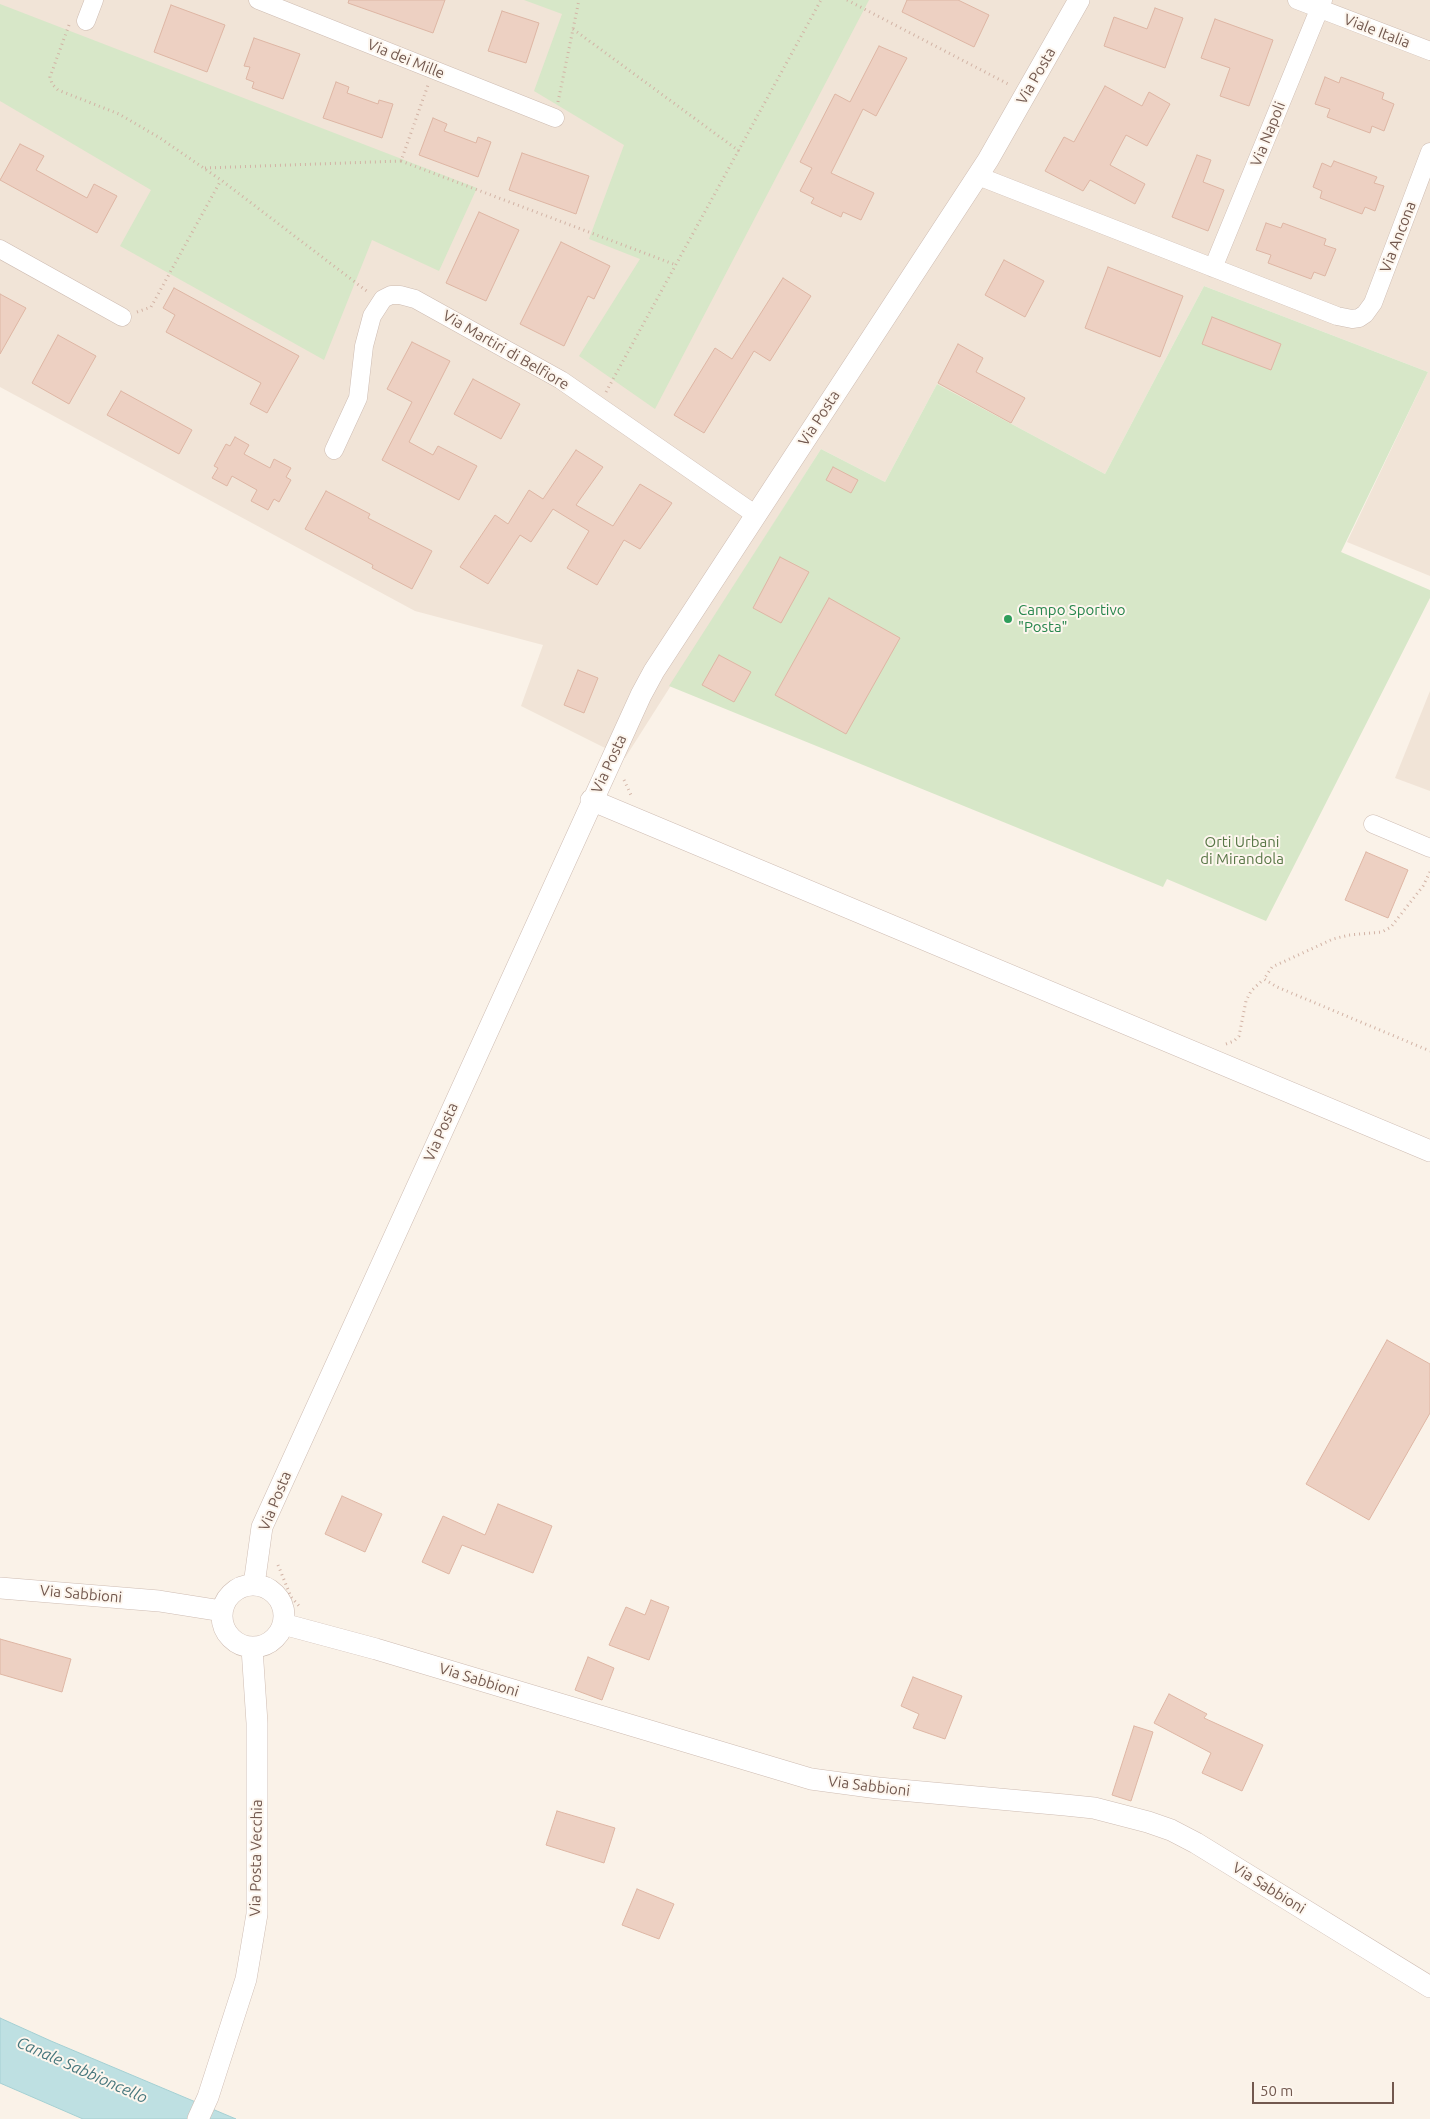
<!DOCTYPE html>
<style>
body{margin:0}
#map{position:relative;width:1430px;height:2119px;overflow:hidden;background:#faf2e8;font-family:Ubuntu,sans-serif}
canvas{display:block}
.scale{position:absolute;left:1252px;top:2082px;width:142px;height:22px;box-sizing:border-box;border:2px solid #72584e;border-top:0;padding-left:6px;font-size:15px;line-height:18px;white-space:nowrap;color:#72584e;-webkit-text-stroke:4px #fdf6ee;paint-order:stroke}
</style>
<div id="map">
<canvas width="1430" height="2119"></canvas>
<div class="scale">50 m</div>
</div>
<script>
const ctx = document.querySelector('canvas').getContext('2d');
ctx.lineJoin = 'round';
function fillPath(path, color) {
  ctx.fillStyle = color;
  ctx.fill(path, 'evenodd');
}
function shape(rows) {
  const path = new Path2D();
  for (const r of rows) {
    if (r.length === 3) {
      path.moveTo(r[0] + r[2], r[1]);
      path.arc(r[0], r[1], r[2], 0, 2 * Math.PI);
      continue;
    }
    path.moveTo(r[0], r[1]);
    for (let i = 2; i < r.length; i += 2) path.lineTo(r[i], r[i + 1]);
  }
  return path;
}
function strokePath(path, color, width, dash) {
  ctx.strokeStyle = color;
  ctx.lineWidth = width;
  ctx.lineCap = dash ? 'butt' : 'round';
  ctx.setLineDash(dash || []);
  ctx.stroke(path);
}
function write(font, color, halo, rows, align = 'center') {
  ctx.font = font + ' Ubuntu,sans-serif';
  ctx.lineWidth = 4;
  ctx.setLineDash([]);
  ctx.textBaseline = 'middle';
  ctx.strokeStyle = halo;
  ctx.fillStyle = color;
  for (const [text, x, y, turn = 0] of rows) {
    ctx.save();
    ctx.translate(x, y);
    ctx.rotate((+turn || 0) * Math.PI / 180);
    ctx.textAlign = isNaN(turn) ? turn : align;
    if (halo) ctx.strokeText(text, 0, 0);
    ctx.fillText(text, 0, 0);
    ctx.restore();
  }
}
const residential = shape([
 [0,0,1430,0,1430,576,1347,542,1428,372,1204,286,1105,474,937,384,885,482,821,449,625,758,521,706,543,645,415,611,0,387],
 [1430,691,1430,791,1395,778]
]);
const green = shape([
 [524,0,869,0,655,409,579,356,640,259,589,239,624,145,534,91,562,14],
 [0,4,477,188,439,271,372,240,324,360,120,246,151,190,0,101],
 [1204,286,1428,372,1341,552,1430,590,1430,598,1266,921,1167,879,1163,887,669,686,821,449,885,482,937,384,1105,474]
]);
const water = shape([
 [0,2018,51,2041,236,2119,83,2119,0,2083,0,2018]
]);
const building = shape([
 [349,0,445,0,433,33,348,3,349,0],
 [907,0,958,0,989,15,974,47,902,12,907,0],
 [171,5,225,25,207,72,154,52,171,5],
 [1155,8,1183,18,1165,68,1104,46,1114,17,1147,29,1155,8],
 [502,11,539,23,526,63,488,51,502,11],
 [1215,19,1273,40,1249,106,1220,96,1230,68,1201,58,1215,19],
 [254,38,300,54,283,99,252,88,254,82,246,79,250,67,244,66,254,38],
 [879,46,907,58,876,116,863,109,831,173,874,193,861,220,843,212,841,217,811,203,814,198,800,191,812,168,800,162,835,94,850,102,879,46],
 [1325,77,1339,83,1341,77,1384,93,1382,99,1394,104,1384,131,1372,126,1370,133,1327,117,1330,109,1315,104,1325,77],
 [336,82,349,87,347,93,378,104,379,100,393,104,382,138,323,118,336,82],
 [1105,86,1142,106,1149,92,1170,104,1147,146,1126,135,1110,165,1145,184,1135,204,1090,180,1083,191,1045,171,1064,137,1074,142,1105,86],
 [433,118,447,124,444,131,476,143,478,137,491,142,478,177,419,155,433,118],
 [20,144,44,156,36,170,87,198,94,184,117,196,97,233,0,180,20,144],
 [522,153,589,176,576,214,509,190,522,153],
 [1197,155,1211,160,1203,182,1224,190,1208,231,1172,217,1197,155],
 [1334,161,1377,177,1374,183,1384,186,1375,211,1365,207,1362,214,1320,198,1322,191,1313,187,1322,163,1331,167,1334,161],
 [479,212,519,230,486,301,446,283,479,212],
 [1266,223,1281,228,1283,223,1326,239,1324,245,1336,249,1325,276,1314,272,1311,279,1268,263,1271,255,1256,250,1266,223],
 [561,242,610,266,594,299,588,296,564,346,520,324,561,242],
 [1004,260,1044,281,1025,317,985,295,1004,260],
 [1108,267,1183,296,1160,357,1085,328,1108,267],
 [783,278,811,296,770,361,754,351,704,433,674,415,715,348,732,359,783,278],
 [174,288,299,356,267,413,250,404,261,383,166,332,175,315,163,308,174,288],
 [0,294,26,308,0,354,0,294],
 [1212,317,1281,344,1271,370,1202,344,1212,317],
 [58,335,96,356,69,404,32,383,58,335],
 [412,342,450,361,409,442,433,455,438,446,477,466,459,500,382,460,412,402,387,389,412,342],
 [958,344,983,358,976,372,1025,398,1011,423,938,383,958,344],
 [473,379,520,404,501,439,454,414,473,379],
 [121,391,192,430,179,454,107,415,121,391],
 [235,437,249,445,244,454,270,468,274,459,291,468,286,477,291,480,279,502,274,499,268,510,251,501,257,490,232,476,227,486,212,478,218,468,214,466,226,444,230,446,235,437],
 [576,450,603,467,576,505,613,526,640,484,672,503,640,549,624,540,597,585,567,568,589,531,553,509,531,542,520,535,488,584,460,567,495,515,508,524,529,490,543,499,576,450],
 [833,467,858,480,851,493,826,480,833,467],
 [326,491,370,514,368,518,432,551,412,589,372,568,373,565,305,529,326,491],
 [780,557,809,572,781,623,753,608,780,557],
 [829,598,900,638,846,734,775,695,829,598],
 [719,655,751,672,734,702,702,685,719,655],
 [578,670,598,678,584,713,564,705,578,670],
 [1366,852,1408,870,1388,918,1345,900,1366,852],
 [1387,1340,1430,1364,1430,1413,1369,1520,1306,1484,1387,1340],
 [342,1496,382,1514,365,1552,325,1534,342,1496],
 [498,1504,552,1526,533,1573,462,1545,449,1574,422,1562,443,1516,485,1535,498,1504],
 [651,1600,669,1607,649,1660,609,1645,626,1607,645,1615,651,1600],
 [0,1639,71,1659,62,1692,0,1674,0,1639],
 [588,1657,614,1668,602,1700,575,1690,588,1657],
 [913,1677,962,1696,945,1739,913,1728,919,1714,901,1706,913,1677],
 [1169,1694,1207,1714,1204,1718,1263,1745,1242,1791,1202,1773,1211,1753,1154,1723,1169,1694],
 [1134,1726,1153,1732,1131,1801,1112,1795,1134,1726],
 [557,1811,615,1828,604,1863,546,1845,557,1811],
 [637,1889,674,1904,659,1939,622,1925,637,1889]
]);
const path = shape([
 [847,0,1010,85],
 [69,25,50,77,52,84,58,90,119,114,160,138,221,180,368,292],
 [573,29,739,151],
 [558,102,579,0],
 [401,161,676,265],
 [205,168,401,161,428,85],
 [137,312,151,307,221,180],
 [606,392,821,0],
 [624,780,631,795],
 [1430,872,1423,886,1391,927,1382,932,1349,935,1333,939,1272,967,1264,979,1277,987,1430,1051],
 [1226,1044,1234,1041,1239,1036,1246,1001,1251,991,1264,979],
 [278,1565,291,1597,301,1608]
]);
const minor = shape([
 [258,0,555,118],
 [1297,0,1430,51],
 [86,21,94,0],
 [978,176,1337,316,1352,319,1359,318,1365,314,1373,303,1430,152],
 [0,249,122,317],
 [1213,268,1323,0],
 [334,450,358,398,364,346,372,316,383,299,391,295,400,295,415,299,561,380,756,515],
 [1373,824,1430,848]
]);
const tertiary = shape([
 [591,800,1430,1151],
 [254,1585,262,1527,641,695,654,671,988,160,1079,0],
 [253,1616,31],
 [0,1588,159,1601,222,1611],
 [283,1624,376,1649,811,1779,878,1788,1065,1805,1094,1808,1148,1822,1171,1830,1196,1843,1430,1987],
 [198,2119,208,2097,246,1979,257,1914,257,1723,252,1648]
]);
const markers = [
 [1008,619,5,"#2e9e5b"]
];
const streetNames = [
 ["Viale Italia",1377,31,21],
 ["Via dei Mille",406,59,22],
 ["Via Posta",1036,76,-60],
 ["Via Napoli",1268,134,-68],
 ["Via Ancona",1398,237,-69],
 ["Via Martiri di Belfiore",506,350,30],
 ["Via Posta",819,418,-57],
 ["Via Posta",609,764,-65],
 ["Via Posta",441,1132,-66],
 ["Via Posta",275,1501,-68],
 ["Via Sabbioni",81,1594,5],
 ["Via Sabbioni",479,1680,17],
 ["Via Sabbioni",869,1786,7],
 ["Via Posta Vecchia",256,1858,-89],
 ["Via Sabbioni",1269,1888,32]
];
const leisureNames = [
 ["Campo Sportivo",1018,610],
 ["\"Posta\"",1018,627]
];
const parkNames = [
 ["Orti Urbani",1242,842],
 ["di Mirandola",1242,859]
];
const waterNames = [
 ["Canale Sabbioncello",82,2070,24]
];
fillPath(residential, '#f1e4d7');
fillPath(green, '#d7e7c8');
fillPath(water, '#bee0e2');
strokePath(water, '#a5d0d3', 1);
fillPath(building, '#edd0c2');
strokePath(building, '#deb6a4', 1);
strokePath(minor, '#cebcb2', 19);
strokePath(tertiary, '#cebcb2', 22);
strokePath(path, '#d2b3a5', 3, [1, 4]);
strokePath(minor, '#fff', 18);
strokePath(tertiary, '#fff', 21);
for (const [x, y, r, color] of markers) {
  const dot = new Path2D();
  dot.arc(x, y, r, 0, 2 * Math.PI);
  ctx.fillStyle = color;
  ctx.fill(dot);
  strokePath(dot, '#fdf6ee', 2);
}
write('15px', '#72584e', '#fdf6ee', streetNames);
write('15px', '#27864d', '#fdf6ee', leisureNames, 'left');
write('15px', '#597747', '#fdf6ee', parkNames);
write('italic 16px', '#47777d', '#fdf6ee', waterNames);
</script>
